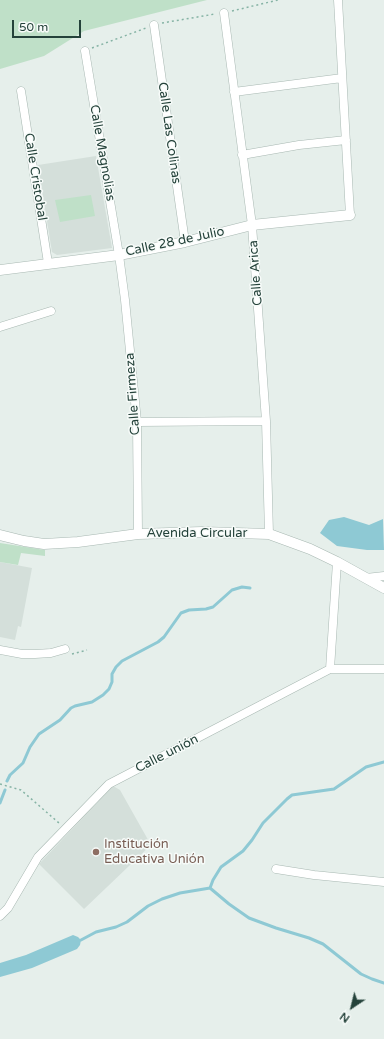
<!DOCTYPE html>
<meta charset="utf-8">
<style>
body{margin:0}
#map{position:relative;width:384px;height:1039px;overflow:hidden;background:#e6efeb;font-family:"Varela Round",sans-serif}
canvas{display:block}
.north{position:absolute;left:332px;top:987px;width:40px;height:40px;-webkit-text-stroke:3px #f7fbf9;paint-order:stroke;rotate:215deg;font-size:11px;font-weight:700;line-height:16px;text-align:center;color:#24423a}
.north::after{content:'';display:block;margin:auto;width:14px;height:18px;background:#24423a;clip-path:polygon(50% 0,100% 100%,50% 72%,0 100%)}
.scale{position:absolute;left:12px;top:20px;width:69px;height:18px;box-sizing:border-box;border:2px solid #24423a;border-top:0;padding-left:5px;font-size:12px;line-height:14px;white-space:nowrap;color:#24423a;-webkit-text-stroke:3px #f7fbf9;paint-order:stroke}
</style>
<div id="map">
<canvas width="384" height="1039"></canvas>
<div class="north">N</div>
<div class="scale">50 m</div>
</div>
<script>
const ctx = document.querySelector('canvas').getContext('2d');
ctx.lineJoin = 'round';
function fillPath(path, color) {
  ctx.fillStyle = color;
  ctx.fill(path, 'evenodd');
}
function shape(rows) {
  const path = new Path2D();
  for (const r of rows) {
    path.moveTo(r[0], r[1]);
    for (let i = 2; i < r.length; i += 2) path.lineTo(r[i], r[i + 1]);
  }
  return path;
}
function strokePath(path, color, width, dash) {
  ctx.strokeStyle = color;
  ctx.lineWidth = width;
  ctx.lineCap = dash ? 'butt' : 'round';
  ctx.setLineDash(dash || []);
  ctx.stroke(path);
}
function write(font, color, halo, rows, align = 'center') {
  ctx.font = font + ' "Varela Round",sans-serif';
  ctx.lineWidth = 3;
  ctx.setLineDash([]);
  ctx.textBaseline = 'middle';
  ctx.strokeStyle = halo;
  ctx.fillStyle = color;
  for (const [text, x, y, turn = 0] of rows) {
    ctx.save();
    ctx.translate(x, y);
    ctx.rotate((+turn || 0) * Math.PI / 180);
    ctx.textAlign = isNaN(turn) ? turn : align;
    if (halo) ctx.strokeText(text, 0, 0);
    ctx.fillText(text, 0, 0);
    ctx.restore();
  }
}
const built = shape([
 [96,156,112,248,57,255,52,252,38,165],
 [0,562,32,568,21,627,18,626,15,640,0,637],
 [113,786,120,790,151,845,84,909,39,864]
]);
const green = shape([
 [0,0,207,0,84,31,44,56,0,69],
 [91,195,95,216,60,222,55,200],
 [0,543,45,550,45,556,21,553,18,565,0,562]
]);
const water = shape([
 [344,517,369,525,383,519,384,550,367,550,337,546,320,533,329,520],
 [73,935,78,937,81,940,80,945,77,949,32,968,0,977,0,963,26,955]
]);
const stream = shape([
 [7,781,10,775,23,763,30,747,39,734,60,720,71,708,75,706,92,702,103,695,109,689,112,682,112,674,116,667,122,661,158,642,164,637,181,613,189,610,206,609,213,607,232,590,242,587,250,588],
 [0,803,5,790],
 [210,888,213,880,221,867,243,851,252,840,263,823,287,799,292,795,334,789,366,767,384,762],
 [81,940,96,932,116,927,127,922,148,906,162,899,180,893,210,888,229,904,249,918,276,928,309,938,323,944,361,974,372,979,384,983]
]);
const path = shape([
 [232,11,278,0],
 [162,23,215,14],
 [92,48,146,28],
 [72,654,87,650],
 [0,784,21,790,59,823]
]);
const minor = shape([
 [338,0,350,215],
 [224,13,252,225,266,421,269,534],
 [154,25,185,242],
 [85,51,119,255,125,300,137,422,138,534],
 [21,91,48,263],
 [234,92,342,78],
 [242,155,299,145,346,140],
 [0,327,51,311],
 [137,422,266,421],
 [366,578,384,576],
 [0,650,22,654,35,654,51,653,65,649],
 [330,669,337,562],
 [276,869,314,875,384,882],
 [0,916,8,908,38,857,109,784,330,669,384,669]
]);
const tertiary = shape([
 [0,270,119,255,185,242,252,225,350,215],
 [0,535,24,541,44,544,78,542,138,534,202,532,269,534,310,549,337,562,384,588]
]);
const markers = [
 [96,852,4,"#8d6e63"]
];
const streetNames = [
 ["Calle Las Colinas",169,133,82],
 ["Calle Magnolias",102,153,80],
 ["Calle Cristobal",35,177,81],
 ["Calle 28 de Julio",175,242,-12],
 ["Calle Arica",256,273,-94],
 ["Calle Firmeza",133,394,-94],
 ["Avenida Circular",197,534],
 ["Calle unión",167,754,-27]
];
const educationNames = [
 ["Institución",104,845],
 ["Educativa Unión",104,860]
];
fillPath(built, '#d4dfda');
fillPath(green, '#bfe0c8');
fillPath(water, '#8ec9d4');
strokePath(stream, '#8ec9d4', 3);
strokePath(minor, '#a8b8b2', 9);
strokePath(tertiary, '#a8b8b2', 11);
strokePath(path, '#86b3a5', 1.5, [2, 3]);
strokePath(minor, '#fff', 8);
strokePath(tertiary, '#fff', 10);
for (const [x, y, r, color] of markers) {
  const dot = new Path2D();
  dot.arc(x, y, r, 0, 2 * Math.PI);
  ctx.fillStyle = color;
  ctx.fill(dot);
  strokePath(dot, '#f7fbf9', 1.5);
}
write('13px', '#24423a', '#f7fbf9', streetNames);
write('13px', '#785e54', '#f7fbf9', educationNames, 'left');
</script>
